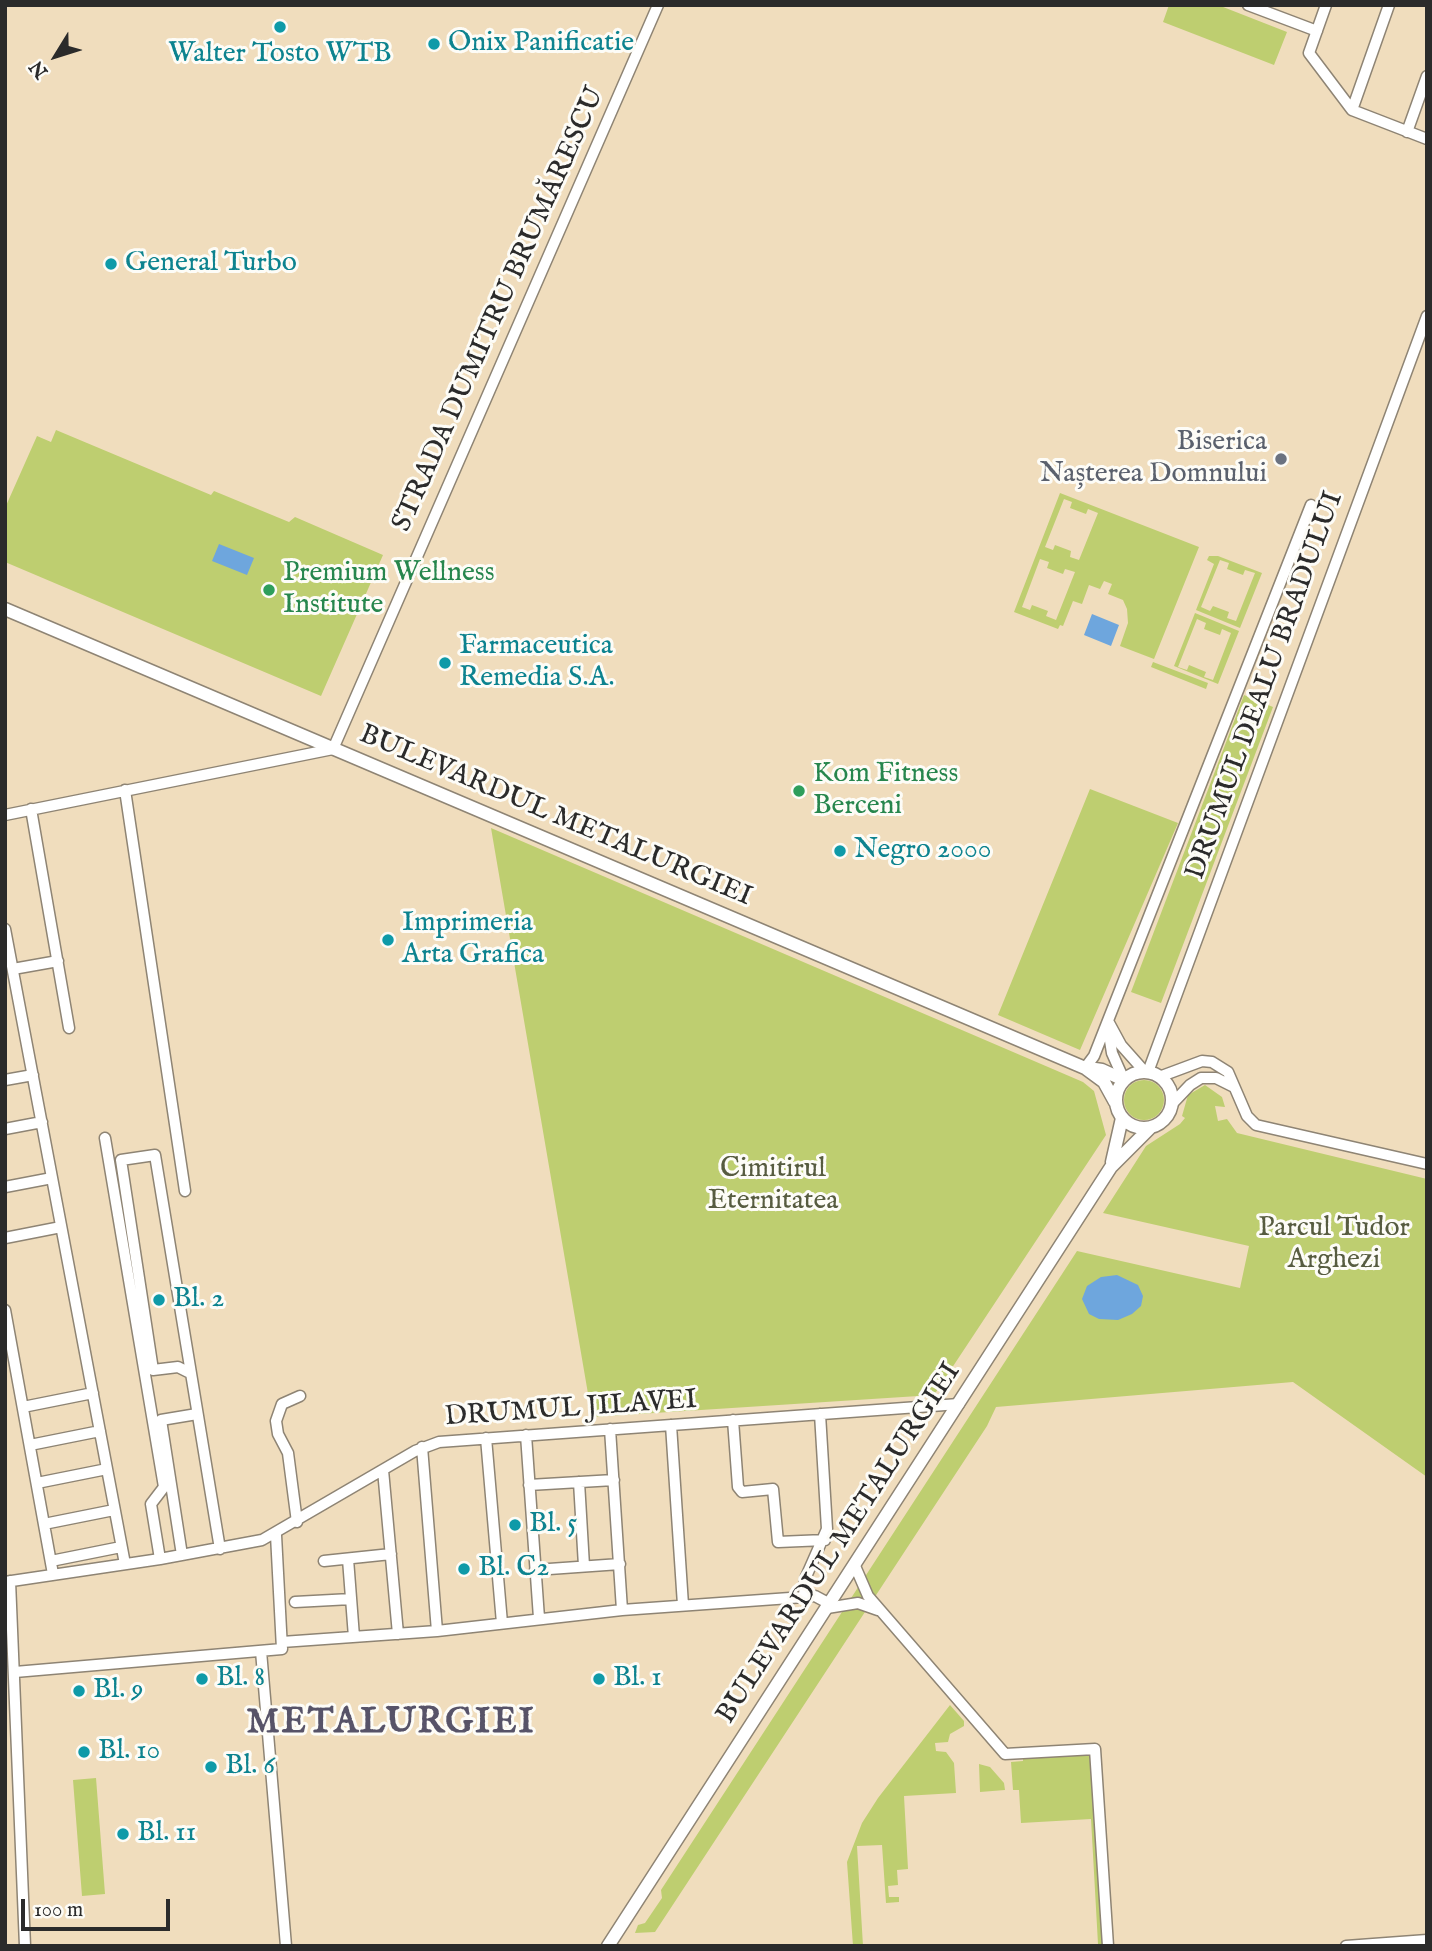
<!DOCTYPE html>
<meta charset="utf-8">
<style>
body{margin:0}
#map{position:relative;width:1432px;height:1951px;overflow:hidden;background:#f0ddbd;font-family:"IM FELL English",serif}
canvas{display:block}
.frame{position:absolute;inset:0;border:7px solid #2b2b2b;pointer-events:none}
.north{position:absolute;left:21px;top:21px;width:70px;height:70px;-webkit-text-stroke:5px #fdfcf7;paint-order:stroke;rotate:232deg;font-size:19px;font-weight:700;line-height:28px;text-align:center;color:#2b2b2b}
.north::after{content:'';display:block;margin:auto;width:24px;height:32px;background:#2b2b2b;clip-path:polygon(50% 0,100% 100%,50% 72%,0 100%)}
.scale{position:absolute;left:21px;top:1899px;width:149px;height:32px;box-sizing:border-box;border:4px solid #2b2b2b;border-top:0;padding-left:9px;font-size:21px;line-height:24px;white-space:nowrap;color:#2b2b2b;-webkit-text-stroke:5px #fdfcf7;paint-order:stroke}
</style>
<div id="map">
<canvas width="1432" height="1951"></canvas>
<div class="frame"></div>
<div class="north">N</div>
<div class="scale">100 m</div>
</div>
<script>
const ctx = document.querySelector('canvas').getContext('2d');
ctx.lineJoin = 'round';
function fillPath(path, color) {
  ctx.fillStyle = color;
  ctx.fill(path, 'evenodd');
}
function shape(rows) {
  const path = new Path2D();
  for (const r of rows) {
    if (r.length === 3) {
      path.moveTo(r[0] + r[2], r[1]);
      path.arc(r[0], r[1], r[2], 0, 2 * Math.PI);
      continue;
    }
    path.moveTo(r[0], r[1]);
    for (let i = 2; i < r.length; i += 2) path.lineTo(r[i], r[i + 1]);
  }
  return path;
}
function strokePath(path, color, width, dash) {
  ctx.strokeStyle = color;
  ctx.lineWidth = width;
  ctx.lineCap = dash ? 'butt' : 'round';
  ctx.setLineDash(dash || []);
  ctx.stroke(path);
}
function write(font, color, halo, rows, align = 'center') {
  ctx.font = font + ' "IM FELL English",serif';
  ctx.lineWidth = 6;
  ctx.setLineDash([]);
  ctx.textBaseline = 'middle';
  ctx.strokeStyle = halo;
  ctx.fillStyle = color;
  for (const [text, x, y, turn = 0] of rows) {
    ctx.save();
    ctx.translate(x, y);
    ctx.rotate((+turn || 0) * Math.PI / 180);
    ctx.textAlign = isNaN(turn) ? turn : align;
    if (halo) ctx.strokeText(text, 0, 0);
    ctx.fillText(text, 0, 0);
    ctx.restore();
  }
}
const green = shape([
 [1169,5,1218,5,1287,32,1274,65,1163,22],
 [56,430,211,495,214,491,289,522,295,517,383,555,321,696,5,562,5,508,37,436,51,442],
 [1060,493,1199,547,1154,659,1120,646,1128,623,1127,609,1123,600,1108,594,1112,584,1104,581,1100,589,1089,585,1082,604,1073,601,1063,626,1060,625,1058,629,1014,612],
 [1064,499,1072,502,1070,508,1086,514,1088,509,1098,513,1079,560,1070,557,1071,551,1055,545,1053,550,1045,547],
 [1040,559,1049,562,1047,568,1063,574,1065,569,1075,572,1056,620,1046,616,1048,611,1032,605,1030,610,1022,607],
 [1209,556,1218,556,1262,573,1240,628,1196,610,1214,564,1207,560],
 [1220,560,1229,563,1227,569,1243,575,1245,570,1255,573,1236,621,1227,618,1229,612,1213,606,1210,611,1201,607],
 [1195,613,1239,631,1218,684,1174,666],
 [1197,619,1206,623,1204,629,1220,635,1222,629,1231,633,1213,680,1204,677,1206,672,1189,665,1187,670,1178,667],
 [1153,662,1208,683,1206,689,1151,667],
 [1244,695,1273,707,1161,1003,1131,992],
 [1090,789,1178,823,1080,1050,998,1015],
 [491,828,1083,1082,1094,1091,1106,1135,934,1395,592,1417],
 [1144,1100,20],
 [1205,1085,1222,1097,1225,1107,1215,1106,1218,1121,1227,1119,1237,1133,1427,1179,1427,1477,1293,1382,996,1407,987,1426,655,1932,635,1933,638,1925,645,1923,662,1898,661,1890,1077,1251,1240,1288,1249,1246,1103,1213,1146,1146,1180,1124,1185,1118,1182,1116,1188,1095],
 [950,1705,964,1721,964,1726,950,1734,948,1742,935,1743,936,1751,946,1752,954,1763,956,1793,904,1796,908,1869,897,1870,898,1885,888,1886,889,1897,899,1897,899,1902,886,1903,882,1845,857,1846,863,1946,853,1946,847,1862,862,1823,878,1798],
 [1091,1753,1105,1946,1071,1946,1098,1944,1091,1819,1021,1823,1019,1790,1013,1790,1011,1762,1023,1761,1023,1757],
 [979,1764,990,1767,1004,1783,1005,1790,980,1792],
 [96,1778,105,1894,82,1896,73,1780]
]);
const water = shape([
 [219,544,254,558,247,575,212,561],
 [1092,614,1119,625,1111,646,1084,635],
 [1117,1275,1138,1285,1143,1296,1141,1306,1132,1314,1118,1320,1099,1319,1089,1314,1082,1299,1087,1286,1101,1277]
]);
const minor = shape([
 [1248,5,1317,31],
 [1326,5,1309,53,1352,110,1427,139],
 [1352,110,1389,5],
 [1407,132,1427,76],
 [125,790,185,1191],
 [31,809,69,1028],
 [5,815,333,749,658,5],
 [5,929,125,1564],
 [13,969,58,961],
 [1108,1021,1121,1045,1145,1072],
 [1108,1028,1112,1053,1124,1080],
 [1085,1068,1094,1056,1311,505],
 [1148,1072,1427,316],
 [1159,1077,1202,1061,1212,1062,1228,1072,1247,1116,1256,1125,1427,1164],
 [5,1080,33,1075],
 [1171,1105,1190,1085,1201,1078,1216,1078,1234,1087],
 [5,1129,42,1122],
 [105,1138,164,1487,151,1504,160,1559],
 [5,1187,52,1178],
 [5,1238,61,1227],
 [5,1310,53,1574],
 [190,1373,178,1367,153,1370,121,1160,155,1155,220,1549],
 [23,1407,93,1393],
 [733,1420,738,1487,742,1492,773,1489,778,1542,825,1540],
 [671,1425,683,1605],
 [610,1429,622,1610],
 [526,1435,539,1618],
 [486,1438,502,1623],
 [30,1445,100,1431],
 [383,1470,398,1634],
 [579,1482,584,1566],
 [37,1483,107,1469],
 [529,1485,614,1480],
 [297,1522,288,1453,278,1434,276,1421,282,1404,300,1396],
 [44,1524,114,1510],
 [182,1555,161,1420,197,1414],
 [348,1559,354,1637],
 [51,1561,121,1547],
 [324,1561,391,1554],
 [855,1566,868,1596,1005,1754,1095,1749,1108,1946],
 [535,1570,620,1564],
 [10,1581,25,1946],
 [5,1582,160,1559,262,1540,415,1451,439,1442,959,1404],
 [804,1597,805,1579,827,1529,820,1414],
 [295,1602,351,1599],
 [827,1608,858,1603,878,1610],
 [437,1631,622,1610,804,1597,815,1596,830,1604],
 [282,1642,437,1631,422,1447],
 [261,1651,286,1946],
 [15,1672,282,1649,276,1535],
 [1346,1946,1427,1940]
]);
const major = shape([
 [5,609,1085,1068,1104,1082,1115,1102],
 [1088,1068,1102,1070,1124,1080],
 [1144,1100,28],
 [1112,1162,1122,1118],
 [608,1946,1111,1167,1150,1128]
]);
const markers = [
 [280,27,7,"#0f9aa8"],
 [434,44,7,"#0f9aa8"],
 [111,264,7,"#0f9aa8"],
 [1281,459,7,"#6b7280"],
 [269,590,7,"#2e9e5b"],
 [445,663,7,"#0f9aa8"],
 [799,791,7,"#2e9e5b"],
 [840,851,7,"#0f9aa8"],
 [388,940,7,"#0f9aa8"],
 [159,1300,7,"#0f9aa8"],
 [515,1525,7,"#0f9aa8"],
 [464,1569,7,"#0f9aa8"],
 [202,1679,7,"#0f9aa8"],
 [599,1679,7,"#0f9aa8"],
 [79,1691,7,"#0f9aa8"],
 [84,1752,7,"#0f9aa8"],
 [211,1767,7,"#0f9aa8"],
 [123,1834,7,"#0f9aa8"]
];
const cultureNames = [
 ["Onix Panificatie",448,44],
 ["Walter Tosto WTB",280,55,"center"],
 ["General Turbo",125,264],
 ["Farmaceutica",459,647],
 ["Remedia S.A.",459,679],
 ["Negro 2000",854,851],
 ["Imprimeria",402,924],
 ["Arta Grafica",402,956],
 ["Bl. 2",173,1300],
 ["Bl. 5",529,1525],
 ["Bl. C2",478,1569],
 ["Bl. 8",216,1679],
 ["Bl. 1",613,1679],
 ["Bl. 9",93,1691],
 ["Bl. 10",98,1752],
 ["Bl. 6",225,1767],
 ["Bl. 11",137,1834]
];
const streetNames = [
 ["STRADA DUMITRU BRUMĂRESCU",500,310,-66],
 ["DRUMUL DEALU BRADULUI",1266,686,-70],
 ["BULEVARDUL METALURGIEI",555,817,23],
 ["DRUMUL JILAVEI",571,1410,-4],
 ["BULEVARDUL METALURGIEI",840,1544,-57]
];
const worshipNames = [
 ["Biserica",1267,443],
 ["Nașterea Domnului",1267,475]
];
const leisureNames = [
 ["Premium Wellness",283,574],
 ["Institute",283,606],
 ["Kom Fitness",813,775],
 ["Berceni",813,807]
];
const parkNames = [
 ["Cimitirul",773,1170],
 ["Eternitatea",773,1202],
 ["Parcul Tudor",1334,1229],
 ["Arghezi",1334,1261]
];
const districtNames = [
 ["METALURGIEI",391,1725]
];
fillPath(green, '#bece70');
fillPath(water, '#6ea6dd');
strokePath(minor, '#8e8474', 13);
strokePath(major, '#8e8474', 15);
strokePath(minor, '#fff', 10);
strokePath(major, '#fff', 12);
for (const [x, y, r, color] of markers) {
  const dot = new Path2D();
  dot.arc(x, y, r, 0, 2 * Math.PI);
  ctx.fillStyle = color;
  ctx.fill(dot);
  strokePath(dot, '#fdfcf7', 2.5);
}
write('28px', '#0d838f', '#fdfcf7', cultureNames, 'left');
write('28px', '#2b2b2b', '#fdfcf7', streetNames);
write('28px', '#5b616d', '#fdfcf7', worshipNames, 'right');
write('28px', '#27864d', '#fdfcf7', leisureNames, 'left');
write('28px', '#575c40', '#fdfcf7', parkNames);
ctx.letterSpacing = '2px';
write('bold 35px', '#575368', '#fdfcf7', districtNames);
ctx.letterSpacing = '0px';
</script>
